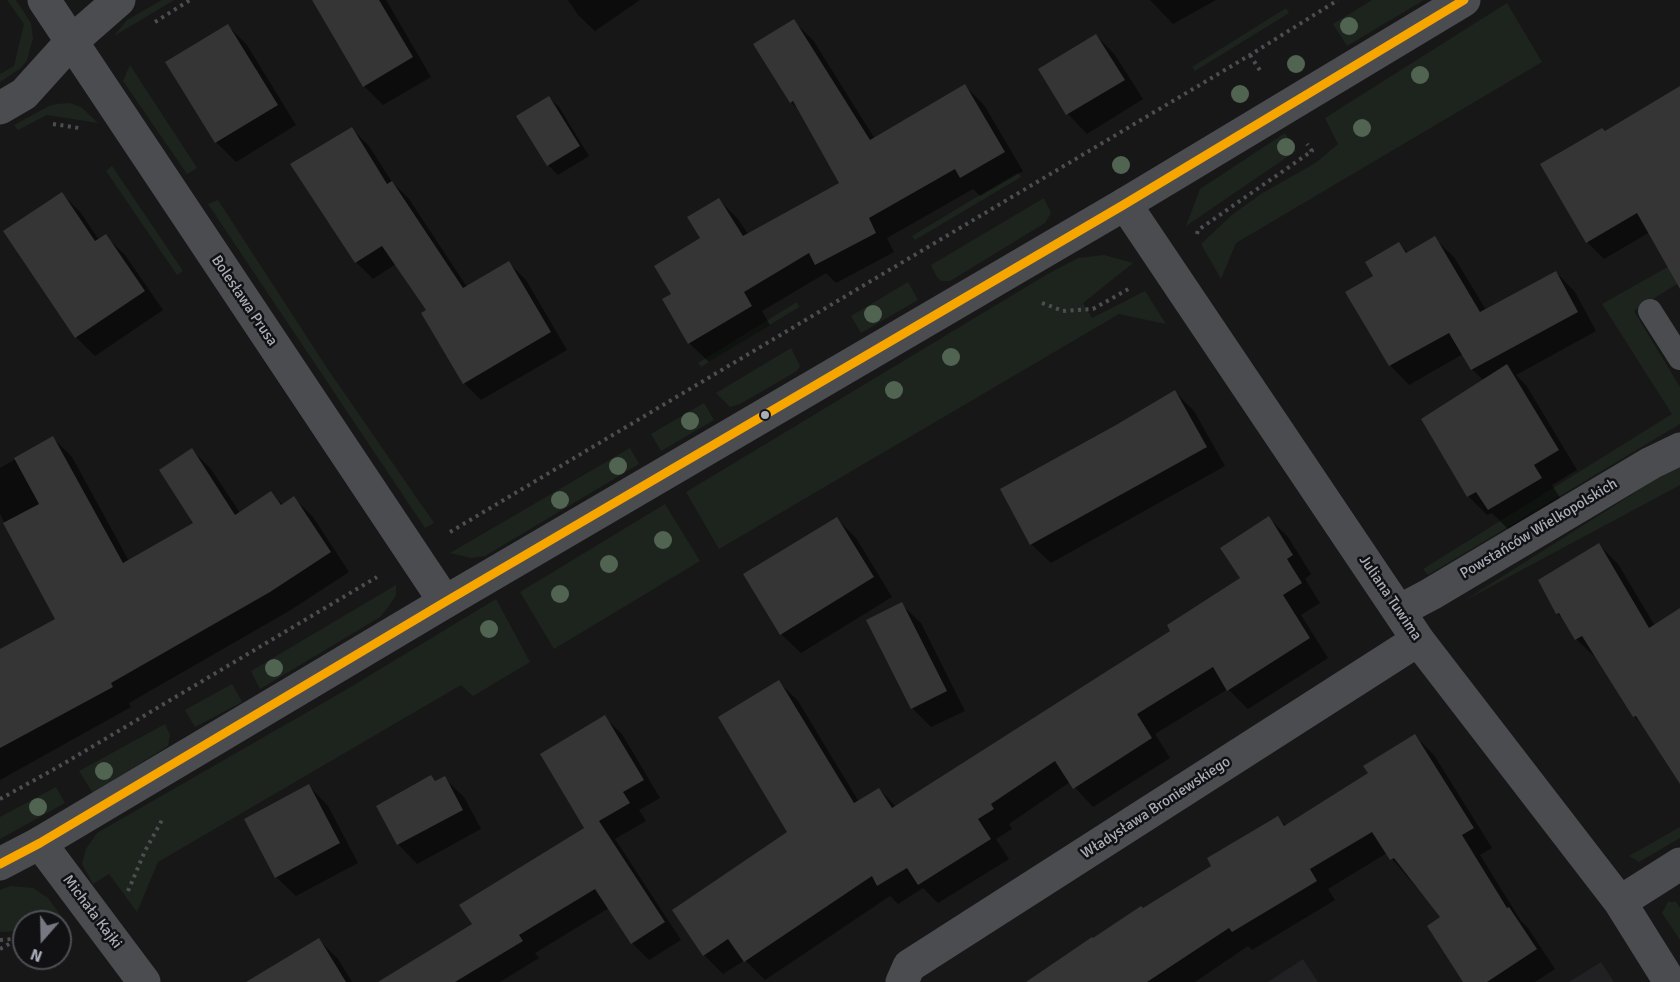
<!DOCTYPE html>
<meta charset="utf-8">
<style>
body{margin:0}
#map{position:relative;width:1680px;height:982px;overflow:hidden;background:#171717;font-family:Signika,sans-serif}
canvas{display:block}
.north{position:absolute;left:12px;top:910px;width:60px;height:60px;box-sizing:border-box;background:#111113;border:2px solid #4d4f55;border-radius:50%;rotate:200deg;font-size:16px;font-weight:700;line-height:24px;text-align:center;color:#a8adb8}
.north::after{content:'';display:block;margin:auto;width:21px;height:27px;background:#757880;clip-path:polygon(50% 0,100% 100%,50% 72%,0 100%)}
</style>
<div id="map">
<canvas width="1680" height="982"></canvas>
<div class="north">N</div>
</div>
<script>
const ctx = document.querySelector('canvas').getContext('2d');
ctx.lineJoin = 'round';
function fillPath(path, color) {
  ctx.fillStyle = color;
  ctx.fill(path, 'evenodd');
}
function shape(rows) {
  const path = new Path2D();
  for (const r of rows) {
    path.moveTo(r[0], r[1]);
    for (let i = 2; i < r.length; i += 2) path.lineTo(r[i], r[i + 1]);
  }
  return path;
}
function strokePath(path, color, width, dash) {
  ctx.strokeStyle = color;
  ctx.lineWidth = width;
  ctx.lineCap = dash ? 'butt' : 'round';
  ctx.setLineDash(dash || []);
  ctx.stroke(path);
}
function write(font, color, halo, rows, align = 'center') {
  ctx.font = font + ' Signika,sans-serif';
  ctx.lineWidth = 5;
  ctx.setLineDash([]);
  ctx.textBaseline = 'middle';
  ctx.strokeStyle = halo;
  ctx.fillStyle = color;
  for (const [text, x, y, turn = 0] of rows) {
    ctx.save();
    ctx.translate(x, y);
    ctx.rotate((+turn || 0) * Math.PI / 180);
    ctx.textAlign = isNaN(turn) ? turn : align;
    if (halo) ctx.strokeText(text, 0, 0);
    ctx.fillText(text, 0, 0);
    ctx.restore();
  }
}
const built = shape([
 [1303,959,1318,982,1268,982],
 [1601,962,1614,982,1569,982]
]);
const green = shape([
 [7,0,16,0,31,23,33,38,27,60,21,68,0,82,0,74,14,66,24,24],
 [162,0,174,0,114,36,127,20],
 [1372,0,1424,0,1347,46,1333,24],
 [1507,3,1542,62,1236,243,1221,279,1201,244,1232,215,1261,194,1317,162,1338,144,1325,118],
 [1286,8,1289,13,1195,71,1192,67],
 [130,65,197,168,187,174,123,81],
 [70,103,81,107,98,123,47,115,18,130,14,125,49,106,57,104],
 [1285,133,1296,151,1186,226,1200,189],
 [112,166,183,271,177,275,106,171],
 [1018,172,1021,177,915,240,912,236],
 [1044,198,1051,213,1045,223,950,281,941,281,937,277,931,265],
 [218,200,327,368,434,523,425,528,208,204],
 [1104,255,1133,263,1083,303,1092,318,1145,291,1166,324,1119,314,719,549,686,492,1046,275,1078,258],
 [1680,260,1680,282,1634,311,1680,387,1680,424,1428,575,1423,569,1672,414,1602,304],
 [908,282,918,300,861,333,851,316],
 [797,302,799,307,701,367,698,363],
 [791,348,800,366,797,371,740,404,730,407,716,393],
 [704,403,714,420,661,451,651,434],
 [630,448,639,464,485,556,471,558,450,553],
 [1680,464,1680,485,1462,602],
 [665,504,700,561,554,649,520,592],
 [396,585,396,595,389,606,380,617,260,689,251,671],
 [496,599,530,662,473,696,461,685,158,862,137,912,109,874,93,884,82,864,86,849,97,833,344,691],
 [232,684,242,702,195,727,185,710],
 [165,724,170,735,168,746,93,793,79,771],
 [56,787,65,803,0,839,0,817],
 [1680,827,1680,838,1639,862,1629,856],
 [10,886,33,888,48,898,64,920,60,923,24,922,24,931,0,932,0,890],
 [1668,902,1676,902,1680,908,1680,940,1662,913]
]);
const shadow = shape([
 [313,0,386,0,431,77,383,105,364,86],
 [568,0,640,0,595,31,578,15],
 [1150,0,1216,0,1173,24],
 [793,21,813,40,875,139,965,86,984,105,1023,171,980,196,973,189,887,238,894,252,836,283,826,273,762,311,770,325,709,362,689,343,673,295,719,200,738,219,748,234,842,184,799,110,791,102],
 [228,26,247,45,296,125,236,162,216,142,168,63],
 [1096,35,1115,55,1143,99,1087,134,1068,114,1040,70],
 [1680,88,1680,274,1650,232,1604,259,1587,242,1605,133],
 [549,98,559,107,589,156,558,175,549,166,518,116],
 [352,129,369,146,392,182,409,199,467,287,509,263,526,280,567,350,481,400,464,383,423,313,428,311,396,264,373,279,356,262,292,165],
 [62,194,81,213,99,240,105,236,125,255,163,310,95,356,76,337],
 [1434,238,1454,257,1486,310,1556,272,1575,292,1596,331,1516,375,1526,385,1577,470,1552,485,1560,498,1508,529,1492,513,1487,515,1468,496,1484,381,1472,369,1463,354,1409,385,1389,364,1375,276,1399,243,1408,253],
 [1175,392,1194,411,1225,466,1051,563,1031,544,1117,426],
 [53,438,72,457,129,561,195,523,192,450,211,469,240,513,271,493,283,505,294,498,313,517,349,572,289,611,129,703,131,707,0,780,0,677,57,620,0,514,0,468],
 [1269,518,1288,537,1311,574,1305,579,1320,603,1301,615,1328,658,1248,709,1228,689,1155,734,1170,758,1093,807,1070,782,1009,824,1012,829,996,839,1009,859,938,903,923,888,898,904,890,896,765,980,745,960,723,974,704,955,789,833,779,682,798,701,859,802,879,789,896,807,1172,632,1242,579],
 [837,519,856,538,892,597,801,653,781,634,745,574],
 [1599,545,1618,564,1655,626,1680,610,1680,781,1645,728,1634,716,1597,657,1596,658,1576,639,1566,622,1558,614,1540,580],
 [901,604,921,623,965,711,931,727,912,708],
 [604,717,622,734,660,798,639,810,646,821,615,839,681,940,649,960,632,943,609,908,535,953,539,958,500,982,448,982,474,925,586,829],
 [1415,736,1434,755,1492,848,1480,855,1521,921,1528,928,1555,969,1535,982,1465,982,1442,917,1387,853,1328,889,1335,900,1252,950,1248,946,1195,982,1064,982,1143,910,1214,867,1278,818,1287,827,1370,774],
 [431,777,436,782,444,778,464,797,481,829,417,864,398,844],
 [309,786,328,806,358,863,296,896,276,877],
 [319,940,338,959,352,982,256,982]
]);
const building = shape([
 [312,0,379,0,413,57,363,87],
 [794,19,870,140,965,84,1005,152,960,178,955,169,869,218,876,233,815,265,809,253,744,292,752,306,688,344,662,299,671,294,654,266,700,238,687,217,719,198,743,236,839,183,793,101,790,103,753,44],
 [228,24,278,105,215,143,165,62],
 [1096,34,1125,80,1066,115,1038,69],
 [1680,86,1680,289,1637,213,1586,243,1540,164,1602,128,1605,131],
 [549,96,580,146,547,166,516,116],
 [352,127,387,184,392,181,463,288,509,261,551,332,463,384,421,313,426,310,382,246,355,263,290,164],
 [62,192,95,241,106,234,145,291,75,338,3,231],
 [1435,236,1480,312,1556,271,1578,312,1471,370,1449,333,1389,366,1345,292,1373,276,1365,262,1399,242,1406,253],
 [1507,364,1559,450,1534,465,1542,478,1488,510,1476,492,1467,497,1421,419],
 [1175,390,1207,447,1030,545,1000,489,1116,425],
 [53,436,123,563,193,523,159,470,192,448,235,515,271,491,281,505,294,496,331,552,270,592,111,683,113,687,0,748,0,649,55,619,3,523,39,504,14,458],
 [1269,516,1293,555,1287,559,1302,583,1283,595,1310,638,1227,691,1213,667,1137,714,1152,738,1073,789,1055,761,991,804,994,809,978,819,991,839,918,885,907,868,877,886,872,876,744,962,728,939,703,956,672,910,787,832,718,717,779,680,854,803,879,788,892,808,1170,631,1167,625,1240,578,1220,548],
 [837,517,874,577,780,635,743,574],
 [1599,543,1649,628,1680,608,1680,784,1636,716,1633,717,1582,636,1575,640,1559,613,1556,614,1538,580],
 [902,602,947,691,911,709,866,620],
 [605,715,644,780,623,792,630,803,599,821,665,922,631,944,595,889,519,935,523,941,455,982,378,982,472,924,459,905,584,828,540,754],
 [1415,734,1474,828,1462,835,1507,908,1509,907,1537,949,1487,982,1463,982,1427,926,1440,917,1394,858,1390,860,1372,832,1310,869,1317,881,1232,932,1229,928,1147,982,1026,982,1092,937,1093,938,1141,906,1143,908,1211,866,1207,858,1278,816,1284,826,1368,773,1363,766],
 [431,775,435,781,445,776,463,810,397,845,376,806],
 [309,784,340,843,275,878,244,819],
 [319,938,346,982,246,982]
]);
const path = shape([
 [155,22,190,0],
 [1250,55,1261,72],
 [53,124,79,128],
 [1197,234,1198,230,1312,151,1307,144],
 [1042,303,1063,311,1093,309,1132,287],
 [450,532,1250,55,1338,0],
 [0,799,58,767,377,577],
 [128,891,145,851,162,820],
 [0,940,24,938],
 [0,949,18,939]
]);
const service = shape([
 [1650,311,1680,358]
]);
const minor = shape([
 [44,0,445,602],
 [0,108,24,94,71,42,119,0],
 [1125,204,1418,640,1620,902,1670,982],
 [1399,611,1431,594,1651,463,1680,449],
 [40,843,144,982],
 [1620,902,1680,864],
 [902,982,909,966,1418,640]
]);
const tertiary = shape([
 [0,864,40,843,445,602,1125,204,1464,0]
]);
const bus1 = shape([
 [0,864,40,843,445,602,1125,204,1464,0]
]);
const trees = [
 [1349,26],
 [1296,64],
 [1420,75],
 [1240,94],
 [1362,128],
 [1286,147],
 [1121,165],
 [873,314],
 [951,357],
 [894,390],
 [690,421],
 [618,466],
 [560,500],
 [663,540],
 [609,564],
 [560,594],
 [489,629],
 [274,668],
 [104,771],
 [38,807]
];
const markers = [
 [765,415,5,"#a8adb8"]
];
const streetNames = [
 ["Bolesława Prusa",244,301,56],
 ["Powstańców Wielkopolskich",1539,529,-31],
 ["Juliana Tuwima",1390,598,56],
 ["Władysława Broniewskiego",1156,808,-33],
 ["Michała Kajki",92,912,53]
];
fillPath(built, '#212123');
fillPath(green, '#1d241e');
fillPath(shadow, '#0007');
fillPath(building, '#353536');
strokePath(path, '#4d4e52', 4, [3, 4.5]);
strokePath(service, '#4b4c50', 24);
strokePath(minor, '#4b4c50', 33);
strokePath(tertiary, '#4b4c50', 33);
strokePath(bus1, '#f7a600', 9);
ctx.fillStyle = '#506451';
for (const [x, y] of trees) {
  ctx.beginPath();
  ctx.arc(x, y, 9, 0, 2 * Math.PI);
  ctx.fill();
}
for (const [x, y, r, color] of markers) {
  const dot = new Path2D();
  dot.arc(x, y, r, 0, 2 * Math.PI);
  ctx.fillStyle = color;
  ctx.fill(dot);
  strokePath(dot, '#111113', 2);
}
write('15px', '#a8adb8', '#111113', streetNames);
</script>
